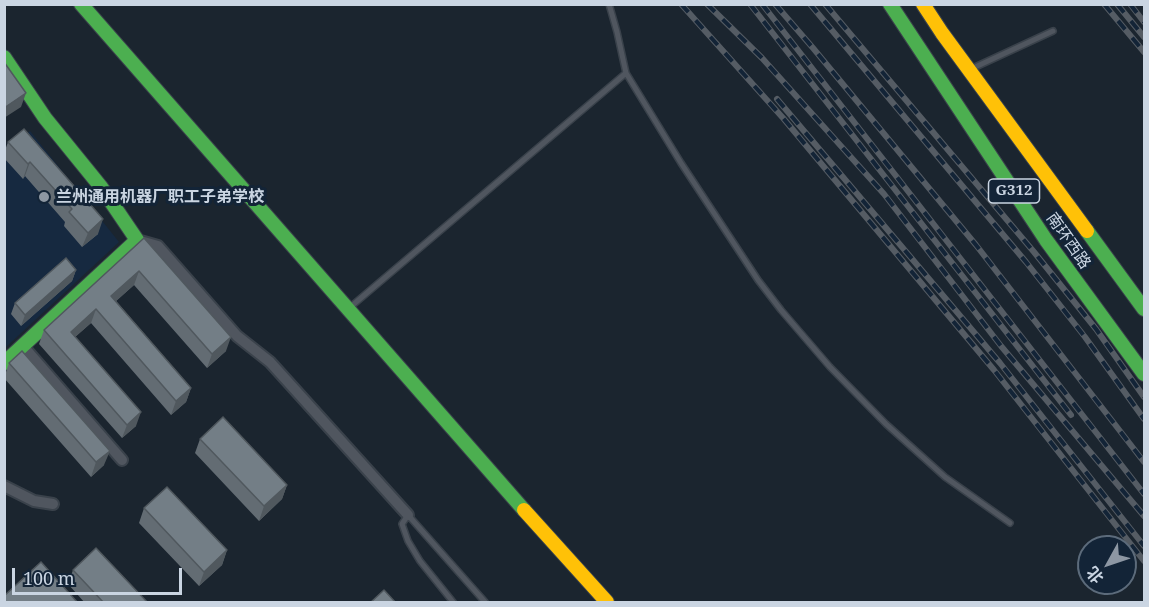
<!DOCTYPE html>
<meta charset="utf-8">
<style>
body{margin:0}
#map{position:relative;width:1149px;height:607px;overflow:hidden;background:#1b252f;font-family:"Noto Serif","Noto Sans SC",serif}
canvas{display:block}
.frame{position:absolute;inset:0;border:6px solid #cad5e2;pointer-events:none}
.north{position:absolute;left:1077px;top:535px;width:60px;height:60px;box-sizing:border-box;background:#132437;border:2px solid #5c6b7b;border-radius:50%;rotate:230deg;font-size:16px;font-weight:700;line-height:24px;text-align:center;color:#cad5e2}
.north::after{content:'';display:block;margin:auto;width:21px;height:27px;background:#8d97a3;clip-path:polygon(50% 0,100% 100%,50% 72%,0 100%)}
.scale{position:absolute;left:12px;top:568px;width:170px;height:27px;box-sizing:border-box;border:3px solid #cad5e2;border-top:0;padding-left:8px;font-size:18px;line-height:21px;white-space:nowrap;color:#cad5e2;-webkit-text-stroke:4px #132437;paint-order:stroke}
</style>
<div id="map">
<canvas width="1149" height="607"></canvas>
<div class="frame"></div>
<div class="north">北</div>
<div class="scale">100 m</div>
</div>
<script>
const ctx = document.querySelector('canvas').getContext('2d');
ctx.lineJoin = 'round';
function fillPath(path, color) {
  ctx.fillStyle = color;
  ctx.fill(path, 'evenodd');
}
function shape(rows) {
  const path = new Path2D();
  for (const r of rows) {
    path.moveTo(r[0], r[1]);
    for (let i = 2; i < r.length; i += 2) path.lineTo(r[i], r[i + 1]);
  }
  return path;
}
function strokePath(path, color, width, dash) {
  ctx.strokeStyle = color;
  ctx.lineWidth = width;
  ctx.lineCap = dash ? 'butt' : 'round';
  ctx.setLineDash(dash || []);
  ctx.stroke(path);
}
function write(font, color, halo, rows, align = 'center') {
  ctx.font = font + ' "Noto Serif","Noto Sans SC",serif';
  ctx.lineWidth = 6;
  ctx.setLineDash([]);
  ctx.textBaseline = 'middle';
  ctx.strokeStyle = halo;
  ctx.fillStyle = color;
  for (const [text, x, y, turn = 0] of rows) {
    ctx.save();
    ctx.translate(x, y);
    ctx.rotate((+turn || 0) * Math.PI / 180);
    ctx.textAlign = isNaN(turn) ? turn : align;
    if (halo) ctx.strokeText(text, 0, 0);
    ctx.fillText(text, 0, 0);
    ctx.restore();
  }
}
const built = shape([
 [30,131,119,242,5,348,5,153]
]);
const lane = shape([
 [609,4,617,32,626,73,681,163,758,280,781,310,830,367,886,424,945,477,1010,523],
 [973,68,1053,31],
 [348,309,626,73],
 [453,602,420,561,408,541,402,524,408,515,485,602]
]);
const street = shape([
 [137,240,158,246,237,336,270,362,408,515],
 [23,346,122,460],
 [4,486,34,501,53,504]
]);
const fast = shape([
 [81,4,524,510],
 [890,4,1046,240,1144,374],
 [4,57,45,118,101,187,137,240,4,363],
 [1087,231,1144,309]
]);
const slow = shape([
 [923,4,942,33,1087,231],
 [524,510,607,602]
]);
const rail = shape([
 [681,4,783,118,994,370,1144,561],
 [707,4,762,58,884,194,1001,346,1144,516],
 [750,4,1071,415],
 [762,4,1144,494],
 [775,4,813,48,976,245,1144,462],
 [810,4,1026,262,1085,337,1144,419],
 [825,4,1034,252,1096,329,1144,397],
 [1104,4,1144,52],
 [1117,4,1144,37],
 [1130,4,1144,22],
 [777,99,1000,363,1144,546]
]);
const wall = shape([
 [24,129,98,234,82,247,64,226,65,222,25,176,23,179,4,158,4,153,8,142],
 [144,238,226,351,207,368,134,285,116,301,191,388,186,402,171,415,91,323,75,337,136,426,122,438,39,344,44,330],
 [76,270,72,281,21,326,11,314,15,303],
 [9,363,104,465,91,477,4,378],
 [200,439,287,485,282,499,259,521,195,453],
 [144,508,227,550,222,565,199,586,139,523],
 [73,570,148,603,85,603,68,584]
]);
const shadedWall = shape([
 [26,93,21,107,4,118,4,108],
 [30,162,25,176,23,179,28,164],
 [103,219,98,234,82,247,88,233],
 [76,270,72,281,21,326,25,315],
 [139,271,134,285,106,310,111,296],
 [96,309,91,323,66,345,71,332],
 [231,337,226,351,207,368,212,354],
 [191,388,186,402,171,415,176,401],
 [141,412,136,426,122,438,127,425],
 [110,451,104,465,91,477,96,462],
 [287,485,282,499,259,521,264,506],
 [227,550,222,565,199,586,204,572]
]);
const building = shape([
 [4,62,26,93,4,108,4,62],
 [24,129,103,219,88,233,69,212,72,209,30,162,28,164,8,142,24,129],
 [144,238,231,337,212,354,139,271,111,296,191,388,176,401,96,309,71,332,141,412,127,425,44,330,144,238],
 [66,258,76,270,25,315,15,303,66,258],
 [22,351,110,451,96,462,9,363,22,351],
 [223,417,287,485,264,506,200,439,223,417],
 [167,487,227,550,204,572,144,508,167,487],
 [96,548,148,603,104,603,73,570,96,548],
 [41,562,78,603,4,603,4,596,41,562],
 [384,590,396,603,370,603,384,590]
]);
const markers = [
 [44,197,6,"#8d97a3"]
];
const shields = [
 [1014,191,51]
];
const shieldNames = [
 ["G312",1014,191]
];
const poiNames = [
 ["兰州通用机器厂职工子弟学校",56,197]
];
const streetNames = [
 ["南环西路",1068,241,55]
];
fillPath(built, '#162940');
strokePath(lane, '#3a424b', 8);
strokePath(street, '#3a424b', 14);
strokePath(fast, '#3a424b', 16);
strokePath(slow, '#3a424b', 16);
strokePath(lane, '#50565f', 5);
strokePath(street, '#50565f', 10);
strokePath(fast, '#4caf50', 14);
strokePath(slow, '#ffc107', 14);
strokePath(rail, '#555c64', 6);
strokePath(rail, '#132437', 4, [11]);
fillPath(wall, '#636c73');
fillPath(shadedWall, '#50585e');
fillPath(building, '#737e86');
strokePath(building, '#50585e', 1.5);
for (const [x, y, r, color] of markers) {
  const dot = new Path2D();
  dot.arc(x, y, r, 0, 2 * Math.PI);
  ctx.fillStyle = color;
  ctx.fill(dot);
  strokePath(dot, '#132437', 2);
}
for (const [x, y, w] of shields) {
  const box = new Path2D();
  box.roundRect(x - w / 2, y - 12, w, 24, 4.5);
  ctx.fillStyle = '#132437';
  ctx.fill(box);
  strokePath(box, '#cad5e2', 1.5);
}
write('bold 15px', '#cad5e2', null, shieldNames);
write('bold 16px', '#cad5e2', '#132437', poiNames, 'left');
write('16px', '#cad5e2', '#132437', streetNames);
</script>
